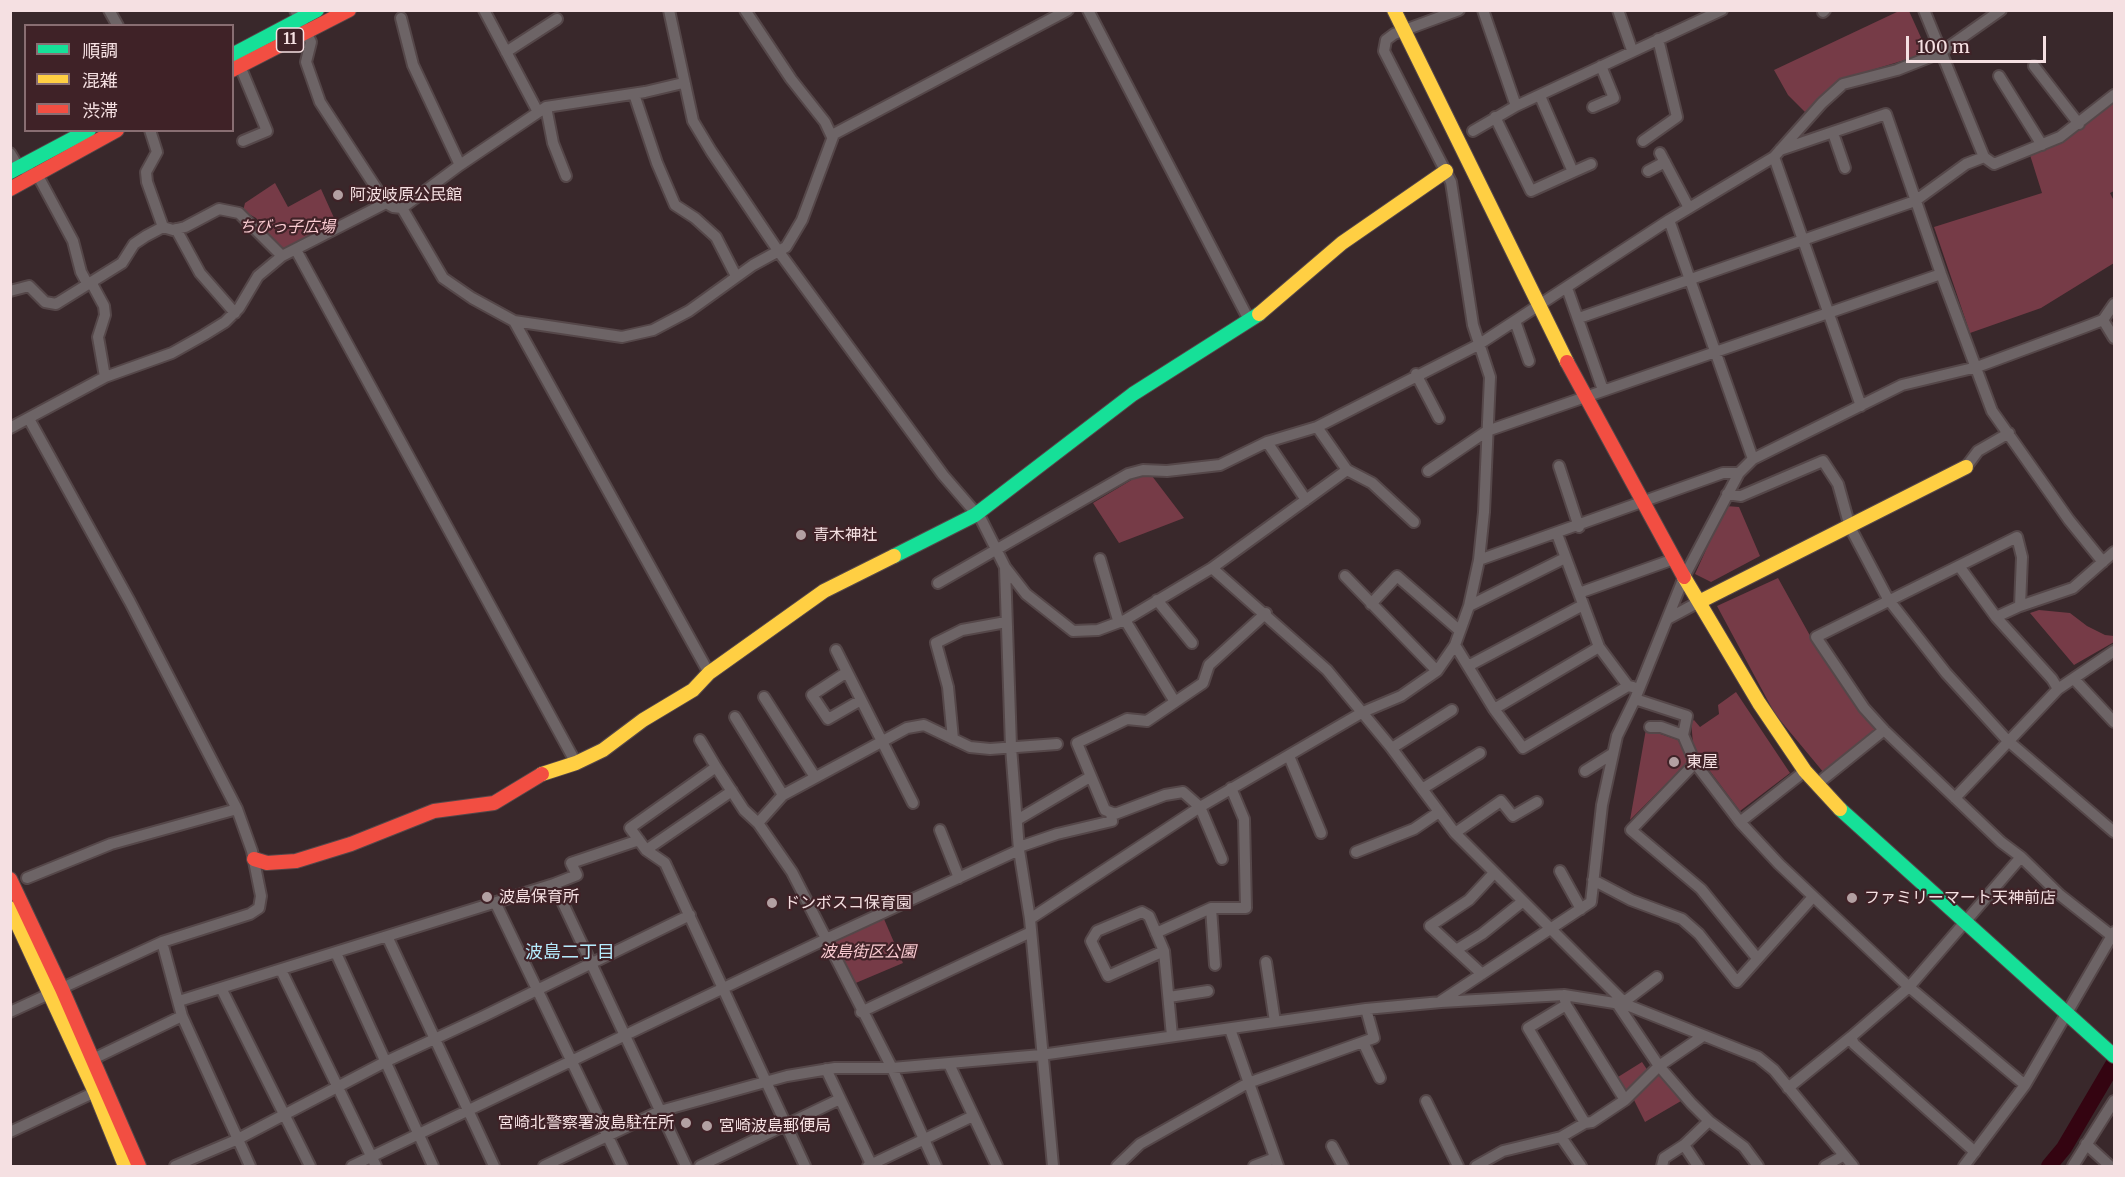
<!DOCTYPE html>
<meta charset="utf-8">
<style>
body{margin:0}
#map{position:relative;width:2125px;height:1177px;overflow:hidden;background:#39282b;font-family:Merriweather,"Noto Sans JP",serif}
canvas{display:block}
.frame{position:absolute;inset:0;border:12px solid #f5e0e2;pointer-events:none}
.legend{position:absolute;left:24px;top:24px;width:210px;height:108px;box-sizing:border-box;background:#3f2227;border:2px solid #886e72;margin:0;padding:8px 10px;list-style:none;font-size:18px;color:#f5e0e2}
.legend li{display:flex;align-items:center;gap:12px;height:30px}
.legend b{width:30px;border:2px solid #886e72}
.scale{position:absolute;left:1906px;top:36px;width:140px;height:27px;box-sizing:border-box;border:3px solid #f5e0e2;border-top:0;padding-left:8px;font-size:18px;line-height:21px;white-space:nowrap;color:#f5e0e2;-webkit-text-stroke:4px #3f2227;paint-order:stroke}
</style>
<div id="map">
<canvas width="2125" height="1177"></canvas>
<div class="frame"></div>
<ul class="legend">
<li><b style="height:8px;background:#16e098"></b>順調</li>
<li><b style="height:8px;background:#ffcf43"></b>混雑</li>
<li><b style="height:8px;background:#f24e42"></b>渋滞</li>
</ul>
<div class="scale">100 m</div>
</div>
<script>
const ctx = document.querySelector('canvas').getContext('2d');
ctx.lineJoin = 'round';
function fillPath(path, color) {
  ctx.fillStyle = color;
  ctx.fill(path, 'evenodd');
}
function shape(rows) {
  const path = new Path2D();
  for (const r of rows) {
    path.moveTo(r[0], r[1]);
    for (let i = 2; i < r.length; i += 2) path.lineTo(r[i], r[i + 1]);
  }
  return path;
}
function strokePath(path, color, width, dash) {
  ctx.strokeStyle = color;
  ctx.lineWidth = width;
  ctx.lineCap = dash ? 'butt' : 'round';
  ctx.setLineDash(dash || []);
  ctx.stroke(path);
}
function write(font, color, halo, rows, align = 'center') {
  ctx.font = font + ' Merriweather,"Noto Sans JP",serif';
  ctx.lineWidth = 4.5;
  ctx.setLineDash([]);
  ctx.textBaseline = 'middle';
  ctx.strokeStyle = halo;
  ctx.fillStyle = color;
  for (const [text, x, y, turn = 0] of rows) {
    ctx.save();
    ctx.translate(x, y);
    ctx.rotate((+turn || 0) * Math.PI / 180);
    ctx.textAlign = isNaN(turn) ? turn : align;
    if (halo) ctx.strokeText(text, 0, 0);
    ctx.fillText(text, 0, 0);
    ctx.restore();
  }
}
const green = shape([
 [1899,11,1909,11,1928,53,1842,79,1805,112,1788,95,1774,70],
 [2114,101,2114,191,2110,193,2114,201,2114,263,2041,308,1970,333,1934,227,2042,193,2030,155],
 [275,183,288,207,321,189,335,220,333,224,283,253,256,218,243,211,245,203],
 [1143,473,1152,476,1184,518,1119,543,1093,503],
 [1726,506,1739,507,1760,556,1711,582,1695,574],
 [1778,578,1813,641,1876,729,1824,773,1775,714,1717,606],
 [2039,610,2070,613,2087,626,2105,635,2114,636,2114,642,2074,665,2030,613],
 [1736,692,1790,773,1740,811,1700,758,1693,743,1691,722,1694,720,1700,727,1719,714,1718,705],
 [1646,729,1678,740,1689,761,1630,820],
 [884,919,903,963,851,985,832,941],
 [1642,1062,1648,1071,1626,1093,1618,1077],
 [1659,1071,1681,1101,1645,1122,1633,1098]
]);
const river = shape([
 [2049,1166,2064,1148,2114,1063]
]);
const street = shape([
 [109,10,118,26],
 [295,10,311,42,306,62,320,102,386,203,393,207,402,208,460,165,546,107,645,92,683,83],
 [484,10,538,112],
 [669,10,693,121,711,151,779,252,943,475,981,519,1005,567,1026,594,1073,631,1098,630,1125,620,1212,568,1347,470,1317,427],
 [745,10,791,79,825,122,832,137],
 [1088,10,1249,320],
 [1483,10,1516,106],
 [1618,10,1632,50],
 [1924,10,1984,157,1994,164,2060,137,2114,95],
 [1823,12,1825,10],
 [401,18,413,65,460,165],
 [506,52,557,19],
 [240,66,267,131,243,141],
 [2034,66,2079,124],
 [1999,76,2042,145],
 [634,94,657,163,675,205,695,218,716,237,736,276],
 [546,107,553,143,566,176],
 [1593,107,1614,98,1601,66],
 [1495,117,1531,191,1573,172,1540,96],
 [150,130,157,152,146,172,147,182,163,227],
 [1473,131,1516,106,1722,10],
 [1833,133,1845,168],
 [1643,141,1677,117,1658,39],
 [1780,150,1886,114,1941,274,1992,411,2069,520,2103,562],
 [10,153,19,168,37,174,73,241,81,272,87,283],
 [1660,153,1689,208],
 [1774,157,1861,406],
 [1648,171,1665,162],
 [1573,172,1591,164],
 [402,208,443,278,472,298,514,321,622,337,653,330,689,311,753,265,786,247,802,220,834,134,1068,10],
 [1669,220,1753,459],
 [176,229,200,273,235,313],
 [296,250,576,763],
 [91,282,104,306,105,315,98,337,105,377],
 [1567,288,1603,390],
 [10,291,29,286,45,302,56,304,122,263,134,244,146,236,163,227,173,230,185,227,219,209,239,213,282,256],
 [1579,318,1915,201,1966,164,1984,157],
 [2103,320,2114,338],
 [514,321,709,673],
 [1515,321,1529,361],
 [1416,374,1439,418],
 [10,428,105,377,172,353,204,335,225,322,239,308,258,276,282,256,386,203],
 [1267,442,1306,500],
 [1559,466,1579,527],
 [1966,467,1978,451,2009,433],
 [1347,470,1372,483,1414,522],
 [1428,471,1487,431,1941,274],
 [1727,494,1741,496,1823,461,1838,484,1850,527,1888,599,1946,673,2007,740,2114,832],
 [1557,534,1599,647,1628,686,1633,687],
 [1100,559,1118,620],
 [1479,560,1723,473,1739,473],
 [1959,566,1996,617,2052,679,2058,689],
 [1005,567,1011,747,1019,850,1030,919,1053,1166],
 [1212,568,1327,670,1390,746,1455,833,1627,1005],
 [1345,576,1437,671],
 [938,583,1128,474,1143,470,1167,471,1220,465,1267,442,1317,427,1478,345,1669,220,1774,157,1822,103,1843,84,1897,70,1940,53,2001,10],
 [1579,593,1674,559],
 [1157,600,1192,643],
 [1371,604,1397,576,1460,631],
 [1469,606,1565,558],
 [1996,617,2020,606],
 [1669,618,1699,602],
 [1125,620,1175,702],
 [1455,645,1494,709,1523,748,1628,686],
 [836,650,913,803],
 [1470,665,1583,605],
 [847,672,812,695,828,719,861,700],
 [2074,679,2114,722],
 [764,697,815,777],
 [1635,699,1687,716,1683,735,1695,763,1740,822,1779,864,1909,987,2025,1085],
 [1494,709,1599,647],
 [735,717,783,795],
 [1650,727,1661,727,1683,735],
 [953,739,948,687,936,643,962,630,1006,622],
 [700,740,716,767,630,828,646,850,665,863,805,1166],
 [1392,748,1452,710],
 [1289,756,1321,833],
 [1695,763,1631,830,1701,889,1757,958],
 [716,767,744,810,758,823,792,872,892,1068,936,1166],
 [1585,771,1612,754],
 [1817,784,1884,730],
 [1422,789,1480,753],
 [1955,798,2058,689,2114,651],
 [1017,820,1090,777],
 [1740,822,1805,771],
 [758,823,783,795,907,728,924,725,970,747,990,749,1057,744],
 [940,830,959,878],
 [1455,833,1501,801,1513,816,1537,802],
 [1019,847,1057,834,1112,821,1111,813],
 [646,850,732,791],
 [1356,852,1414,829,1439,812],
 [1222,859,1200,807,1183,792,1165,795,1115,814,1105,810,1077,743,1127,719,1147,721,1203,683,1209,665,1266,613],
 [1560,871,1581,909],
 [27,878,111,844,237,809],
 [1593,880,1631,900,1682,919,1699,934,1737,982,1812,898],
 [554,884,577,875,571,863,639,840],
 [496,904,622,1166],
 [1211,908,1215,965],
 [1030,919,1200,807,1363,712,1401,696,1437,671,1455,645,1469,606,1479,560,1484,512,1490,377,1473,325,1451,182,1384,51,1386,40,1394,34,1459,10],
 [1156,933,1211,908,1246,908,1244,819,1231,788],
 [387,936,494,1166],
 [2112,936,2060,895,2021,857,2001,842,1884,730,1864,708,1816,637,2017,537,2022,557,2020,606,2073,588,2114,552],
 [162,942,182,1016,250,1166],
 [1456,950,1482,934,1522,902],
 [1164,951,1108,976,1091,941,1097,931,1142,912,1149,916,1164,951,1172,1036],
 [336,953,433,1166],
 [1266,962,1275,1022],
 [281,970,376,1166],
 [1482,974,1430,926,1469,900,1494,873],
 [221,988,310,1166],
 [1564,995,1566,1005,1528,1028,1585,1123],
 [1169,997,1208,991],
 [179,1001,554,884,686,1166],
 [1441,1001,1591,902,1602,805,1617,736,1635,699,1684,577,1739,473,1753,459,1902,385,1977,367,2085,327,2103,320,2114,304],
 [1624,1002,1657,977],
 [1566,1005,1625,1100],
 [1618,1005,1659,1066,1691,1103,1709,1121,1744,1147,1758,1166],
 [10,1012,162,942,250,914,259,908,261,896,252,851,237,809,130,602,29,419],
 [861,1012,1031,932],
 [1230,1029,1278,1166],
 [1363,1042,1380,1078],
 [93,1059,182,1016],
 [949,1064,997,1166],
 [826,1069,872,1166],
 [1788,1088,1851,1037],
 [1426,1101,1458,1166],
 [10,1132,95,1092],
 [1561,1137,1581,1166],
 [2086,1144,2110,1166],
 [1332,1146,1343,1166],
 [1975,1152,1854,1044,1851,1037,1909,987,2021,857],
 [175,1166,236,1140,385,1062,484,1016,690,915],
 [352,1166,826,939,1019,850],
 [544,1166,660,1111,787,1076,835,1068,892,1068,1041,1055,1366,1009,1441,1002,1564,995,1627,1005,1758,1057,1774,1070,1853,1166],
 [700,1166,840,1099],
 [868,1166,973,1116],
 [1117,1166,1140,1144,1248,1083,1374,1038,1366,1009],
 [1254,1166,1275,1158],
 [1476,1166,1503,1151,1561,1137,1585,1123,1592,1122,1625,1100,1659,1066,1703,1036],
 [1662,1166,1664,1158,1684,1145],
 [1698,1166,1684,1145,1709,1121],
 [1825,1166,1843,1156],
 [1964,1166,2025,1085,2114,932],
 [2073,1166,2114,1101]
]);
const fast = shape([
 [232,55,317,10],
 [10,172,89,130],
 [894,556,975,515,1133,394,1259,314],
 [1840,809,2114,1056]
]);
const slow = shape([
 [1394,10,1567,362],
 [1259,314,1342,243,1446,171],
 [1684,577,1759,703,1805,771,1840,809],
 [1699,602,1966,467],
 [542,774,576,763,603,750,643,720,693,690,709,673,824,591,894,556],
 [10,908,95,1092,125,1166]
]);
const jam = shape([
 [232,70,349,10],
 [10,189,117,130],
 [1567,362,1684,577],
 [254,859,267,863,296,861,351,844,434,811,494,803,542,774],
 [10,879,62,989,139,1166]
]);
const markers = [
 [338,195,6,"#b3a0a2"],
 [801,535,6,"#b3a0a2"],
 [1674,762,6,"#b3a0a2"],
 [487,897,6,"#b3a0a2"],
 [1852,898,6,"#b3a0a2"],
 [772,903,6,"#b3a0a2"],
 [686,1123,6,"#b3a0a2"],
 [707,1126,6,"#b3a0a2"]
];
const shields = [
 [290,40,27]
];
const shieldNames = [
 ["11",290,40]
];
const poiNames = [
 ["阿波岐原公民館",350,195],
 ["青木神社",813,535],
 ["東屋",1686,762],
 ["波島保育所",499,897],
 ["ファミリーマート天神前店",1864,898],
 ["ドンボスコ保育園",784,903],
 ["宮崎北警察署波島駐在所",674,1123,"right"],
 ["宮崎波島郵便局",719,1126]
];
const parkNames = [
 ["ちびっ子広場",287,227],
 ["波島街区公園",868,952]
];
const neighbourhoodNames = [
 ["波島二丁目",570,953]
];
fillPath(green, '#763b47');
strokePath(river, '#340411', 16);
strokePath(street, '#554749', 14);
strokePath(fast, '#554749', 16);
strokePath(slow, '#554749', 16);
strokePath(jam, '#554749', 16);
strokePath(street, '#6d6466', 10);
strokePath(fast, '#16e098', 14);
strokePath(slow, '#ffcf43', 14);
strokePath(jam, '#f24e42', 14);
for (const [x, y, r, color] of markers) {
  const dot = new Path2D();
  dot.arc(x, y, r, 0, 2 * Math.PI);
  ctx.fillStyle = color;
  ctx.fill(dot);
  strokePath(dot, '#3f2227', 2);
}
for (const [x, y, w] of shields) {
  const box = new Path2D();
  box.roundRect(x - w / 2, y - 12, w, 24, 4.5);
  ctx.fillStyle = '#3f2227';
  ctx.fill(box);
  strokePath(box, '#f5e0e2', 1.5);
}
write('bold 15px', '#f5e0e2', null, shieldNames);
write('16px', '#f5e0e2', '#3f2227', poiNames, 'left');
write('italic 16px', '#facbd1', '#3f2227', parkNames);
write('18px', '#b5ebfd', '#3f2227', neighbourhoodNames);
</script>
